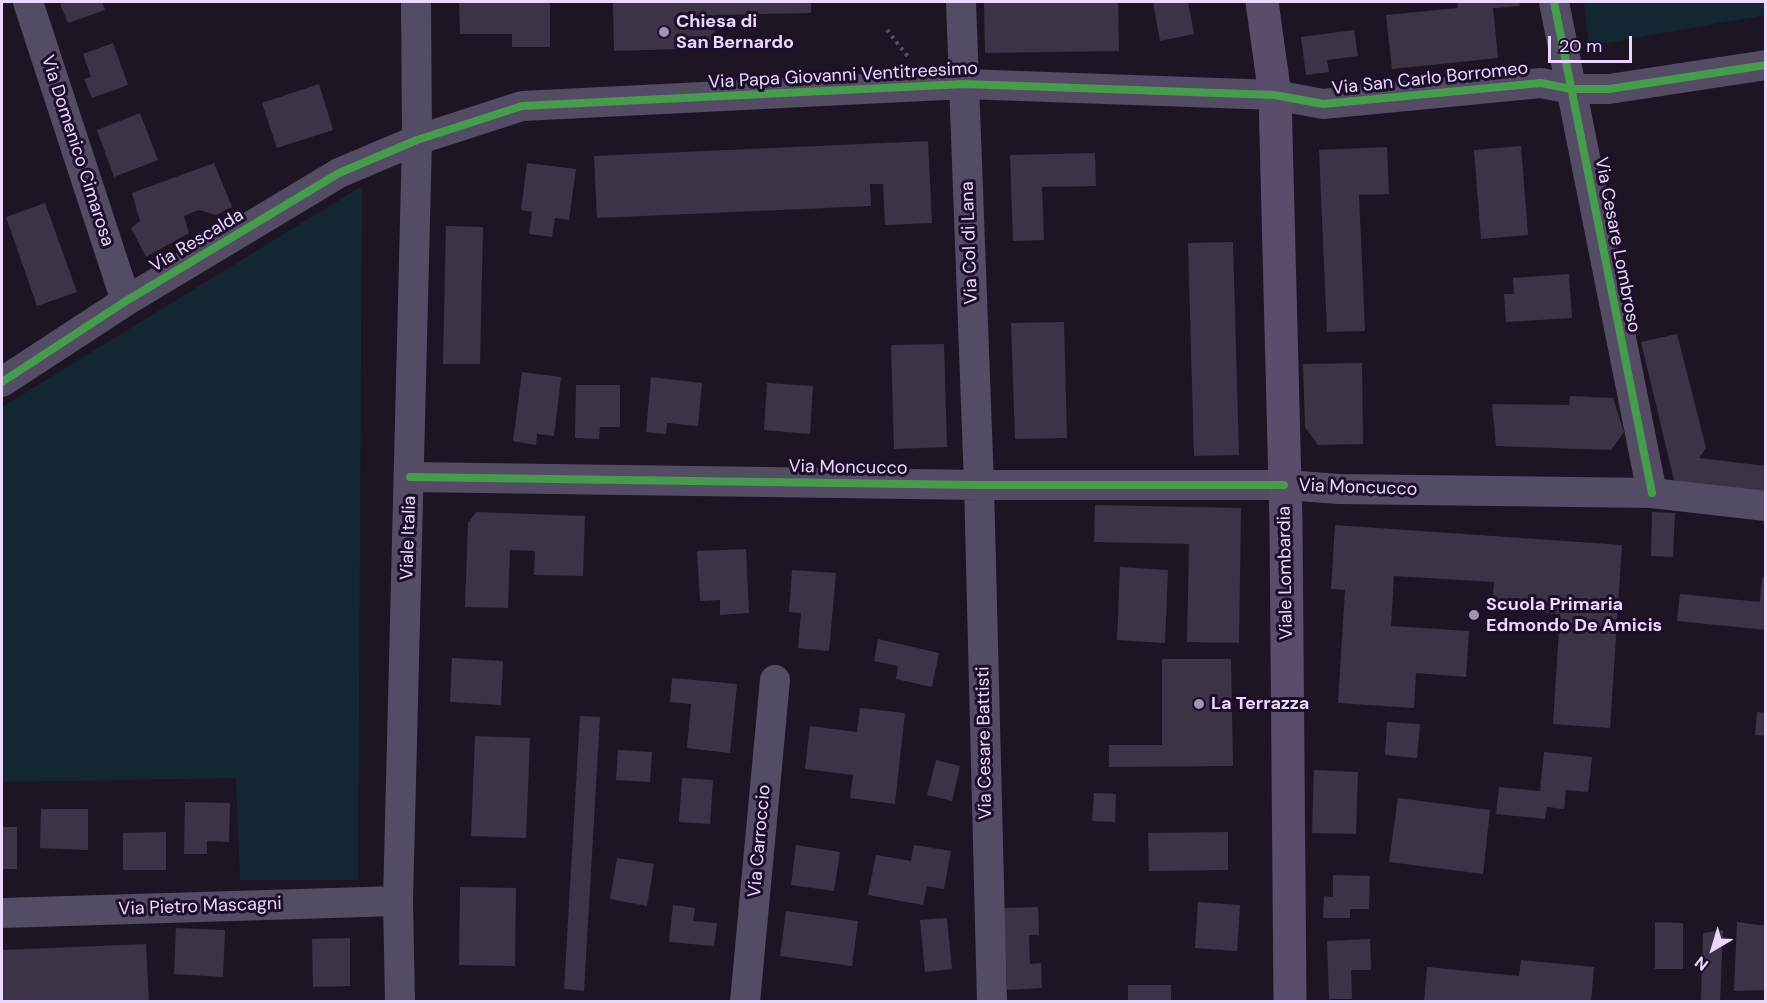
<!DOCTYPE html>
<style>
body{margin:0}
#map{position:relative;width:1767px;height:1003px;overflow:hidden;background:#1d1524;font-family:"DM Sans",sans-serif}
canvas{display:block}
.frame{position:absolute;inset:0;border:3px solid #ead8ff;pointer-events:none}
.north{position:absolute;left:1683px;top:919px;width:60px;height:60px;-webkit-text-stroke:4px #1d0f2a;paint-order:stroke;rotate:218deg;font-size:16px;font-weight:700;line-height:24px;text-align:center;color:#ead8ff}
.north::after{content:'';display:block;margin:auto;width:21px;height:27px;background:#ead8ff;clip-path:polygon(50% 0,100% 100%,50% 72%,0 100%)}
.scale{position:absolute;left:1548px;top:36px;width:84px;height:27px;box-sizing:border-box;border:3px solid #ead8ff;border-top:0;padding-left:8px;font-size:18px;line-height:21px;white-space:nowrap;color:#ead8ff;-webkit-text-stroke:4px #1d0f2a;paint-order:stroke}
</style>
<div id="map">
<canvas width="1767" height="1003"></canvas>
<div class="frame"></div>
<div class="north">N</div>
<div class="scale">20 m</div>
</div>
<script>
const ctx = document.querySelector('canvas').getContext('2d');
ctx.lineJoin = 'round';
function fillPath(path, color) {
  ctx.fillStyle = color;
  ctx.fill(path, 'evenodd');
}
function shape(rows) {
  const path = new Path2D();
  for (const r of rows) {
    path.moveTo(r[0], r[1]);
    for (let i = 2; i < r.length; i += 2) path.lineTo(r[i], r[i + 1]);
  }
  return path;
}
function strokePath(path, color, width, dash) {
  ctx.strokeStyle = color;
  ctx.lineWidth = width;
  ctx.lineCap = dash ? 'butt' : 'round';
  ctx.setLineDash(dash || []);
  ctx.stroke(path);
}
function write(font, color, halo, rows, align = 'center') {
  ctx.font = font + ' "DM Sans",sans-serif';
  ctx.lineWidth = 6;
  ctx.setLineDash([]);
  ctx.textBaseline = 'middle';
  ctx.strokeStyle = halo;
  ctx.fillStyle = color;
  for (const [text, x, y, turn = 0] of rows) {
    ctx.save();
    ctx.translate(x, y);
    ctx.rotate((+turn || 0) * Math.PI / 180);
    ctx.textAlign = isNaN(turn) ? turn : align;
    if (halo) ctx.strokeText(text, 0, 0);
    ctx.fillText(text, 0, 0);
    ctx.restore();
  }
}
const green = shape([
 [1584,2,1765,2,1765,15,1589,46],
 [362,186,358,880,240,880,236,778,2,782,2,407]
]);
const building = shape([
 [67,2,102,2,105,10,68,23,60,4],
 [459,2,550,2,550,47,512,47,512,34,460,34],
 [613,2,811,2,811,13,714,15,715,48,614,51],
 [984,2,1118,2,1119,51,985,53],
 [1153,2,1188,2,1194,34,1160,41],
 [1457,2,1519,2,1520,6,1493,8,1498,58,1392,69,1386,15,1458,8],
 [1354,30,1358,56,1327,60,1329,72,1306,75,1301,37],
 [113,43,128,85,92,98,84,79,91,77,83,54],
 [319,84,333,130,277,148,262,103],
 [140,113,158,160,114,177,97,130],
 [928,141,932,223,885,225,883,184,870,184,871,206,597,218,594,156],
 [1521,146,1528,235,1481,239,1474,150],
 [1387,147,1389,194,1359,195,1365,331,1327,332,1319,150],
 [1095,153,1096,186,1042,187,1044,240,1013,241,1010,155],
 [214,163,232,207,216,215,199,210,184,216,189,233,146,257,131,228,140,221,132,193],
 [527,163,576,169,569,220,555,218,552,237,529,234,532,212,521,210],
 [45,203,77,292,37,306,6,217],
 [446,226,483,227,480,364,443,364],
 [1233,242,1239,455,1194,456,1188,243],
 [1569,274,1572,318,1506,322,1504,294,1514,294,1513,278],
 [1064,322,1067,438,1015,439,1011,323],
 [1677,334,1706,448,1699,458,1766,466,1766,493,1689,491,1674,480,1641,342],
 [944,344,947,447,894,449,891,345],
 [1362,363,1363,444,1318,445,1305,427,1303,364],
 [522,372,561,377,554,436,537,434,536,445,513,441],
 [651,377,702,383,698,426,667,423,666,434,646,432],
 [767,383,813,386,810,434,764,430],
 [576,385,620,385,620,427,600,427,599,439,575,438],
 [1570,396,1613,398,1624,432,1611,450,1496,446,1492,404,1569,405],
 [1095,505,1241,508,1239,643,1187,642,1189,544,1094,542],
 [476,512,585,516,583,576,534,575,535,551,510,550,508,608,465,607,468,523],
 [1652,512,1675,513,1673,557,1651,556],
 [1335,525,1622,545,1610,728,1553,724,1560,614,1492,610,1494,582,1394,576,1391,626,1469,631,1466,677,1416,673,1414,708,1338,703,1345,590,1331,589],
 [746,549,749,613,720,615,720,600,700,601,697,551],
 [1120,567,1168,570,1165,643,1117,640],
 [792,570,836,573,829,651,798,648,801,613,789,612],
 [1762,578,1766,578,1766,630,1677,621,1680,594,1760,602],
 [878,639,939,653,932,687,896,679,898,666,874,661],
 [452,658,503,661,501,705,450,702],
 [1162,659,1231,659,1233,766,1109,767,1109,745,1162,745],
 [672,678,737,684,730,753,687,748,691,704,670,702],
 [860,708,905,713,895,804,850,798,853,775,805,769,810,726,857,732],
 [1757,712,1766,713,1766,736,1755,735],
 [580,716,600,717,584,991,564,989],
 [1387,722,1420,724,1417,758,1385,755],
 [475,736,530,738,526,838,471,836],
 [618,750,652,752,650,782,616,780],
 [1544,752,1592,757,1588,792,1566,790,1564,809,1547,807,1545,819,1496,814,1499,787,1540,791],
 [936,760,960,766,952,801,927,795],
 [1314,770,1358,772,1356,834,1312,833],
 [682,778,713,780,710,824,679,822],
 [1094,793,1116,794,1115,822,1092,821],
 [1398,798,1490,810,1483,874,1389,862],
 [185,802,230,803,229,842,207,841,207,854,184,854],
 [41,809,88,809,88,850,40,848],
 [2,827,17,827,17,869,2,869],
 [166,832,166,870,123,870,123,833],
 [1228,832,1228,870,1149,871,1148,833],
 [796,845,840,852,834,891,791,885],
 [914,845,951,851,944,889,927,886,923,905,868,895,876,855,911,861],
 [617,858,654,864,647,906,610,899],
 [1333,875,1370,876,1369,909,1350,909,1350,918,1323,918,1324,896,1333,897],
 [460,887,516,888,515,966,459,965],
 [1198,902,1240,905,1237,951,1195,948],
 [673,905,695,908,693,921,717,923,714,946,669,942],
 [1038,907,1039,935,1029,935,1030,964,1041,963,1042,988,1007,990,1004,908],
 [786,911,858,921,852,966,780,956],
 [947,918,952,969,925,972,920,920],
 [1655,922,1683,923,1683,969,1655,969],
 [1737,922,1766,926,1766,990,1734,991],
 [176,928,225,930,223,977,174,974],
 [1723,930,1720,1002,1701,1002,1703,933],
 [350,938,350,986,313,987,312,939],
 [1370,939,1371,970,1351,970,1352,999,1329,999,1327,941],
 [146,944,149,1002,2,1002,2,950],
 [1521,960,1594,967,1591,1002,1424,1002,1427,967,1519,976],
 [1128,985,1171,985,1171,1002,1128,1002]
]);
const path = shape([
 [887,30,909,58]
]);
const street = shape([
 [28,2,126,301],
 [961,2,979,485,992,1002],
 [1554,2,1652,493],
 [2,382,126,301,339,173,417,140,522,106,964,84,1275,95,1323,104,1541,83,1571,89,1609,89,1766,65],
 [410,477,979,485,1284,485,1340,489,1652,493,1766,506],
 [2,913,398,901],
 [400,1002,398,901,417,140,416,2],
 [745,1002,775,680]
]);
const secondary = shape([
 [1262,2,1275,95,1286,524,1290,1002]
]);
const cycleway = shape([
 [1554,2,1652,493],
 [2,382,126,301,339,173,417,140,522,106,964,84,1275,95,1323,104,1541,83,1571,89,1609,89,1766,65],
 [410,477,979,485,1284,485]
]);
const markers = [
 [664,32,6,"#a294b2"],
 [1474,615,6,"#a294b2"],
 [1199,704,6,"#a294b2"]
];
const poiNames = [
 ["Chiesa di",676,22],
 ["San Bernardo",676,43],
 ["Scuola Primaria",1486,605],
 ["Edmondo De Amicis",1486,626],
 ["La Terrazza",1211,704]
];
const streetNames = [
 ["Via Papa Giovanni Ventitreesimo",843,76,-3],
 ["Via San Carlo Borromeo",1430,79,-6],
 ["Via Domenico Cimarosa",77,151,72],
 ["Via Rescalda",197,241,-31],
 ["Via Col di Lana",970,243,-92],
 ["Via Cesare Lombroso",1617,245,79],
 ["Via Moncucco",848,468,1],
 ["Via Moncucco",1358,488,2],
 ["Viale Italia",409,538,-88],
 ["Viale Lombardia",1286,573,-91],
 ["Via Cesare Battisti",985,743,-91],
 ["Via Carroccio",760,841,-85],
 ["Via Pietro Mascagni",200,907,-2]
];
fillPath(green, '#132732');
fillPath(building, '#3d3346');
strokePath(path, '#4f5469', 4, [3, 4.5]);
strokePath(street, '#544b65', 30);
strokePath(secondary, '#594d6b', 33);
strokePath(cycleway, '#469c4c', 8);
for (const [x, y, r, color] of markers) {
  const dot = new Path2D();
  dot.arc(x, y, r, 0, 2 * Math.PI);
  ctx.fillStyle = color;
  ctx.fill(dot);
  strokePath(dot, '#1d0f2a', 2);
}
write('bold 18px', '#ead8ff', '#1d0f2a', poiNames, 'left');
write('18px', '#ead8ff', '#1d0f2a', streetNames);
</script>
